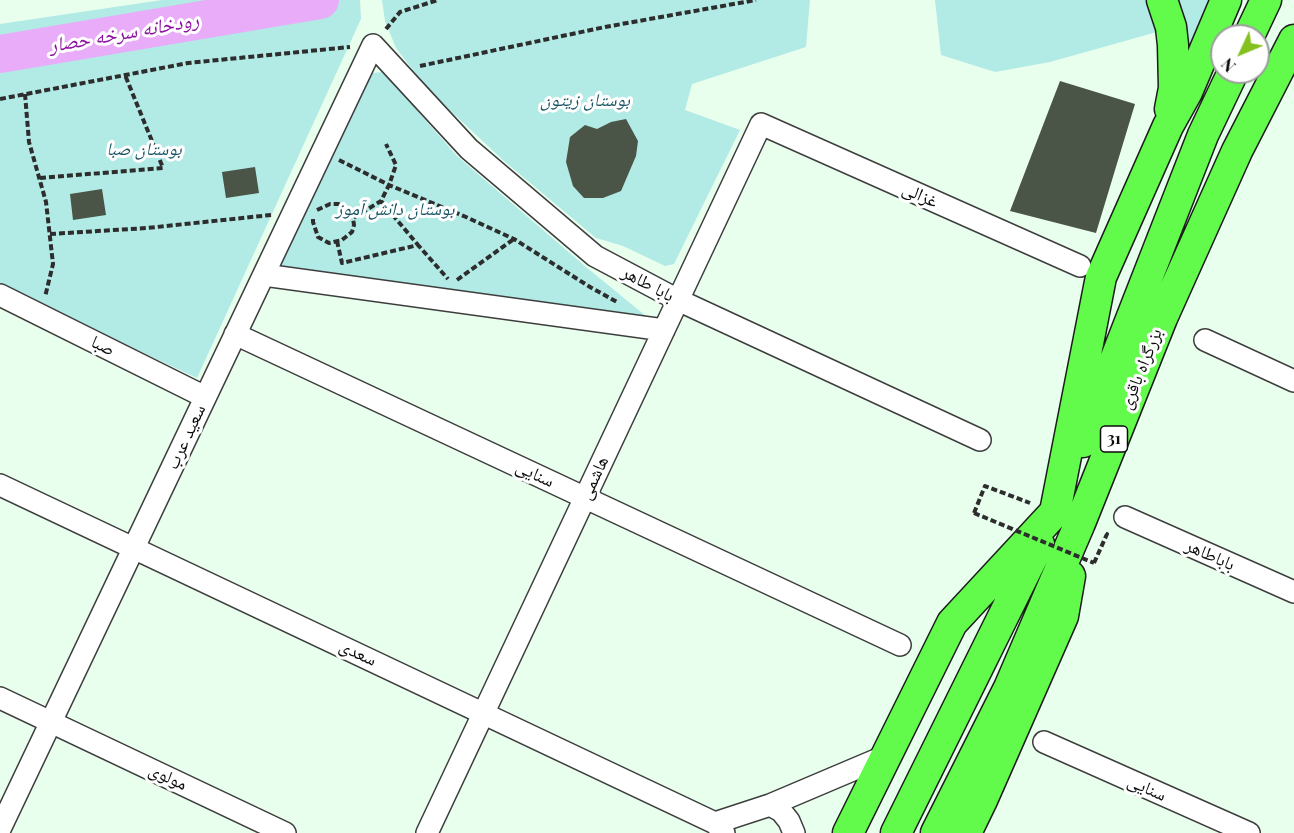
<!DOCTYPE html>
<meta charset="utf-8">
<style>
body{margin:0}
#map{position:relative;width:1294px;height:833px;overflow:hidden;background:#e9ffee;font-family:"Playfair Display",serif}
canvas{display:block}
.north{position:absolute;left:1210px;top:24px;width:60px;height:60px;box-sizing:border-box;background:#fff;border:2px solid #9d9d9d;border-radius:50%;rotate:226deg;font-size:16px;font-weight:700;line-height:24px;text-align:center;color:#0b0b0b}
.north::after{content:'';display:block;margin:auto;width:21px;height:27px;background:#85c11e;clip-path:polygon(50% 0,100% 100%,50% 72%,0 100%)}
</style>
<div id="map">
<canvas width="1294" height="833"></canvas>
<div class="north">N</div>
</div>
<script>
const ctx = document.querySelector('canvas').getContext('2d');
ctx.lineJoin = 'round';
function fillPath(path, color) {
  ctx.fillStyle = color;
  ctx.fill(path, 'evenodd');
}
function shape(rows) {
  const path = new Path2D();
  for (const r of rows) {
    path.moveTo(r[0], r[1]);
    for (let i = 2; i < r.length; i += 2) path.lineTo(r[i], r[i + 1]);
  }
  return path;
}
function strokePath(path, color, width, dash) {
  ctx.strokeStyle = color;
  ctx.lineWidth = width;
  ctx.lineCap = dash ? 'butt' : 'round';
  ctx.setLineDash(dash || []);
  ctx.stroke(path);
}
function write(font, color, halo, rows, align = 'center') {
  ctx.font = font + ' "Playfair Display","Noto Naskh Arabic",serif';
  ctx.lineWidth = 6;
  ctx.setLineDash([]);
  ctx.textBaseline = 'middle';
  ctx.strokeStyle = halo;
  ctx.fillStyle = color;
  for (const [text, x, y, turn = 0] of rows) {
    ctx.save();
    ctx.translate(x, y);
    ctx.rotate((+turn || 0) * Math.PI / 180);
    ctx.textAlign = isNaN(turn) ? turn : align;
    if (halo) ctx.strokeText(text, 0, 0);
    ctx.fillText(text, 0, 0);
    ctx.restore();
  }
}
const green = shape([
 [162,0,360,0,361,19,197,378,0,286,0,24],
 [382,0,810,0,806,47,692,84,685,110,740,130,674,264,665,266,623,246,596,238,504,161,427,89,396,48,385,21],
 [935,0,1156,0,1164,30,1050,62,995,72,941,55],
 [1172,0,1218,0,1181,89],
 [396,71,420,114,457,156,586,267,657,325,275,272,371,73]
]);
const river = shape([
 [0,54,320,0]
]);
const building = shape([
 [1060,81,1135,104,1096,233,1010,211],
 [626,119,638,141,636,156,621,191,603,198,584,198,573,186,566,162,570,137,585,125,597,129,611,122],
 [255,167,259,193,226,198,222,172],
 [102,189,106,215,73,220,70,194]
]);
const path = shape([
 [386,29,400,12,438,0],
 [420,66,605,27,756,0],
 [25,94,29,142,46,202,53,264,45,297],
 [0,99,188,63,350,47],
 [339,160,389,185,466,217,514,239,590,287,617,302],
 [40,178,163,168,125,75],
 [381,201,418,245],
 [317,210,330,204,342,204,353,218,381,201,389,185,396,165,386,144],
 [313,219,313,222,318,237,329,243,342,240,352,232,354,225,353,218],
 [50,234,147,228,271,215],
 [337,241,342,263,418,245,448,279],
 [457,280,514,239],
 [974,513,985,486,1030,503],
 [1094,563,1107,534,1103,533]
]);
const minor = shape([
 [264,275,664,330],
 [0,295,205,397],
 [235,334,900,645],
 [1205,340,1294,381],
 [0,485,715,823,724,833],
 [1125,517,1294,592],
 [0,698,285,833],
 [1044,742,1249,833],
 [770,805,781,811,789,821,794,833],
 [715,823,770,805,888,755],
 [0,829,373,45,469,149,595,256,678,300,980,440],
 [427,833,761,124,1080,266]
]);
const highway = shape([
 [1162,0,1171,27,1173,45,1174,88,1170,109],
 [1249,36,1266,0],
 [1083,442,1203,135,1233,72],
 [848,833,952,623,1055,512,1101,277,1168,126,1187,92,1226,0],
 [896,833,1039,544],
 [936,833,1009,688,1080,523,1162,318,1237,151,1294,40],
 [966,833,982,800,1063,616,1070,576]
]);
const pathBridge = shape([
 [974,513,1094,563]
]);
const shields = [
 [1114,439,27]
];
const shieldNames = [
 ["31",1114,439]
];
const parkNames = [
 ["بوستان زیتون",585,100],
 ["بوستان صبا",144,149],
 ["بوستان دانش آموز",395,209]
];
const streetNames = [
 ["غزالی",920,195,24],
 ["بابا طاهر",648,284,28],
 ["صبا",103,346,26],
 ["بزرگراه باقری",1141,369,-68],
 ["سعید عرب",186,437,-65],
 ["سنایی",535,474,25],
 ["هاشمی",594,478,-65],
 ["باباطاهر",1210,555,24],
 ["سعدی",358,653,25],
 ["مولوی",168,777,25],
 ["سنایی",1147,788,24]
];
const waterNames = [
 ["رودخانه سرخه حصار",124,33,-10]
];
fillPath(green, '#b2eae5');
strokePath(river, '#e9acf9', 38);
fillPath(building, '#4a5447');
strokePath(minor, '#3e3e3e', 24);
strokePath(highway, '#1c1c1c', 33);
strokePath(path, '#2d2d2d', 4, [6, 3]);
strokePath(minor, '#fff', 21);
strokePath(highway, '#62fb4b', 30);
strokePath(pathBridge, '#2d2d2d', 4, [6, 3]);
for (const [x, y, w] of shields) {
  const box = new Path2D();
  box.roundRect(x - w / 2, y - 13, w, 26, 4.5);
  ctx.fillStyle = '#fff';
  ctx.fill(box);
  strokePath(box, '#0b0b0b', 1.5);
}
write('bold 16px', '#0b0b0b', null, shieldNames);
write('italic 18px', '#195565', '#fff', parkNames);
write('18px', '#0b0b0b', '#fff', streetNames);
write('italic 20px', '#8c10a1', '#fff', waterNames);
</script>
